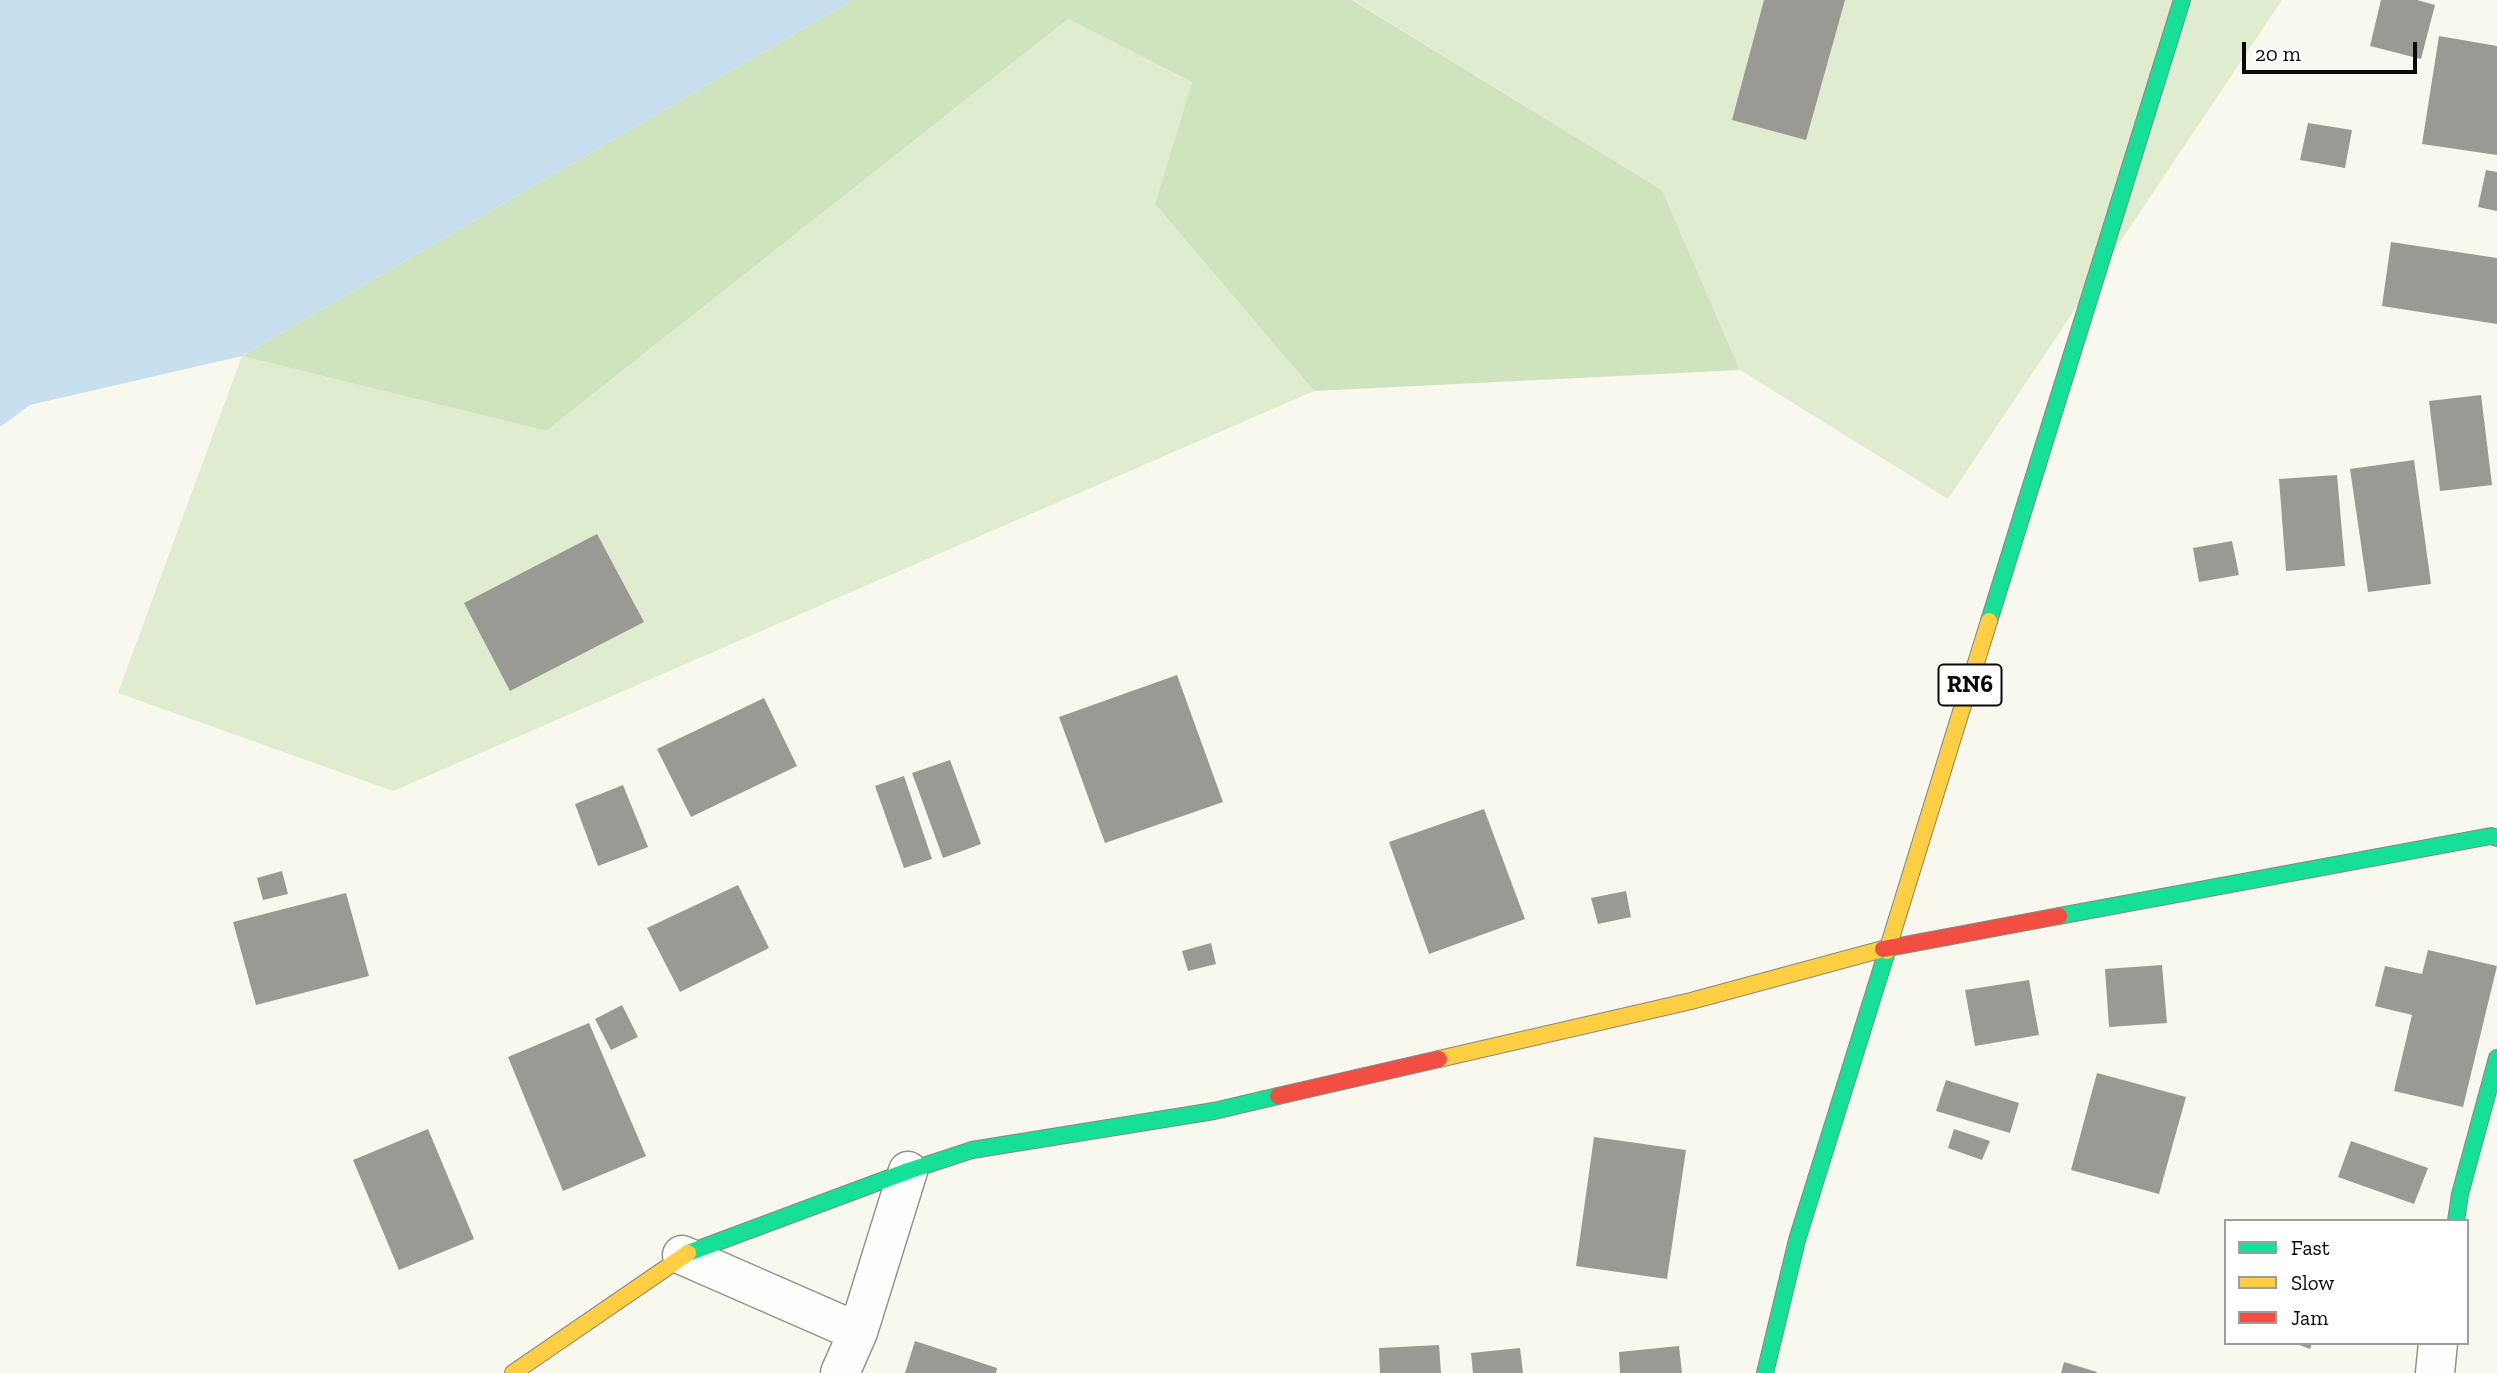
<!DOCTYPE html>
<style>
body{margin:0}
#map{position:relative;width:2497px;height:1373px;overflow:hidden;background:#f8f8ee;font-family:"Zilla Slab",serif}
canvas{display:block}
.legend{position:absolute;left:2224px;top:1219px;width:245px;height:126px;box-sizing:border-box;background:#fff;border:2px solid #9d9d9d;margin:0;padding:9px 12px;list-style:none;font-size:21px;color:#0a0a0a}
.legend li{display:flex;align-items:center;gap:14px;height:35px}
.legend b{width:35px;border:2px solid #9d9d9d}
.scale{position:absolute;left:2242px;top:42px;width:175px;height:32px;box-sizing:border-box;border:4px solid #0a0a0a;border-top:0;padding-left:9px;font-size:21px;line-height:24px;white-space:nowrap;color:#0a0a0a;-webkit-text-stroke:5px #fff;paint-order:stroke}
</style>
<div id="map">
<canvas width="2497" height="1373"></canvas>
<ul class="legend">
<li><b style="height:9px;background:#16e098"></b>Fast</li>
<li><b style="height:9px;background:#ffcf43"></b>Slow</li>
<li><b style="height:9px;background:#f24e42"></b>Jam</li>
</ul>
<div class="scale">20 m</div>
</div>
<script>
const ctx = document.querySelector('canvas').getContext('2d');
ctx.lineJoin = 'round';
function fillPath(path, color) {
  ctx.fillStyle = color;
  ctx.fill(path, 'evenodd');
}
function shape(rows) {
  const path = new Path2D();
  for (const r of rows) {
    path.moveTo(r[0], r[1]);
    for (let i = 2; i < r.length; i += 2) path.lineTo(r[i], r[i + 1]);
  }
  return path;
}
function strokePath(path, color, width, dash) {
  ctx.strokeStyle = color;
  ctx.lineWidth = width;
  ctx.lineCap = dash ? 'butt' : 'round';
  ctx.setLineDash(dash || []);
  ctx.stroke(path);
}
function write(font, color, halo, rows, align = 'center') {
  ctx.font = font + ' "Zilla Slab",serif';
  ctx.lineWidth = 7;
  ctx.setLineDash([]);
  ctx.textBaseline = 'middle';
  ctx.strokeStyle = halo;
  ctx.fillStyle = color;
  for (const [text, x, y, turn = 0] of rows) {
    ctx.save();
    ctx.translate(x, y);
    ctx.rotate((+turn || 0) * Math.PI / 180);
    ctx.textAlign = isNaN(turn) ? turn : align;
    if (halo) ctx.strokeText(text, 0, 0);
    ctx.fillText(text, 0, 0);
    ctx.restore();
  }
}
const green = shape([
 [1353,0,2282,0,1948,499,1740,370,1662,190],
 [1068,19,1192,82,1155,204,1314,391,393,791,118,693,242,356,546,431]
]);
const forest = shape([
 [853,0,1352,0,1662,190,1740,370,1314,391,1155,204,1192,82,1068,19,546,431,242,356]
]);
const water = shape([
 [0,0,853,0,242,356,30,405,0,427]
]);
const building = shape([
 [1764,0,1845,0,1806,140,1732,120],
 [2381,0,2417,0,2435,5,2421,59,2370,46],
 [2439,36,2497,46,2497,155,2422,144],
 [2308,123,2352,130,2345,168,2300,160],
 [2486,170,2497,172,2497,211,2478,207],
 [2391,242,2497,258,2497,324,2382,306],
 [2481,395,2492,485,2440,491,2429,401],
 [2414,460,2431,584,2368,592,2350,469],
 [2337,475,2345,566,2286,571,2279,479],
 [597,534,644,622,510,691,464,603],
 [2232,541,2239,575,2199,582,2193,548],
 [1177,675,1223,802,1105,843,1059,717],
 [764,698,797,766,691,817,657,749],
 [950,760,981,844,943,858,912,773],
 [904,776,932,859,904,868,875,786],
 [623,785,648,847,598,866,575,804],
 [1484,809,1525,919,1429,954,1389,842],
 [282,871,288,894,263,900,257,878],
 [738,885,769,948,680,992,647,928],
 [1626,891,1631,917,1598,924,1591,898],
 [346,893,369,976,256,1005,233,922],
 [1211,943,1216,964,1188,971,1182,951],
 [2428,950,2497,966,2463,1107,2394,1091,2412,1015,2375,1006,2385,966,2422,974],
 [2162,965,2167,1023,2109,1027,2105,969],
 [2029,980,2039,1035,1975,1046,1965,990],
 [622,1005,638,1037,611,1050,595,1019],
 [589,1023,646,1156,563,1191,508,1057],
 [2097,1073,2186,1097,2159,1194,2071,1170],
 [1946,1080,2019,1103,2010,1133,1936,1111],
 [428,1129,474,1239,399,1270,353,1160],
 [1954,1129,1990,1141,1982,1160,1948,1148],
 [1594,1137,1686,1150,1667,1279,1576,1266],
 [2351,1141,2428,1168,2414,1204,2338,1177],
 [915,1341,997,1368,996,1373,905,1373],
 [2294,1343,2312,1343,2310,1349],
 [1439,1345,1441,1373,1380,1373,1379,1348],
 [1679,1346,1682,1373,1620,1373,1619,1352],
 [1520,1348,1523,1373,1473,1373,1471,1353],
 [2064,1362,2097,1372,2097,1373,2061,1373]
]);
const street = shape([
 [682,1255,858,1332],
 [840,1373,858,1332,908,1171],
 [2435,1373,2438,1343]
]);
const fast = shape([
 [1989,621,2182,0],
 [2059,916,2491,836,2497,838],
 [2456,1221,2460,1194,2497,1058],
 [688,1253,908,1171,972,1150,1214,1111,1278,1096],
 [1765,1373,1797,1240,1887,951]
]);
const slow = shape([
 [1887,951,1989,621],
 [1439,1059,1691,1001,1883,949],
 [513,1373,688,1253]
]);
const jam = shape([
 [1883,949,2059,916],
 [1278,1096,1439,1059]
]);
const shields = [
 [1970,685,63]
];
const shieldNames = [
 ["RN6",1970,685]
];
fillPath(green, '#dfecd0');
fillPath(forest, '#cfe3be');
fillPath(water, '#c7dfef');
fillPath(building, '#9a9994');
strokePath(street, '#91918d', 41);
strokePath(fast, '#888883', 18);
strokePath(slow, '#888883', 18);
strokePath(jam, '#888883', 18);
strokePath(street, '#fefefc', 38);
strokePath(fast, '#16e098', 16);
strokePath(slow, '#ffcf43', 16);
strokePath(jam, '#f24e42', 16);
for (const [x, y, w] of shields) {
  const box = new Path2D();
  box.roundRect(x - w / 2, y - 20.5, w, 41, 5);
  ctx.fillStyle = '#fff';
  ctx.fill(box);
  strokePath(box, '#0a0a0a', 2);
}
write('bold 24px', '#0a0a0a', null, shieldNames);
</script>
